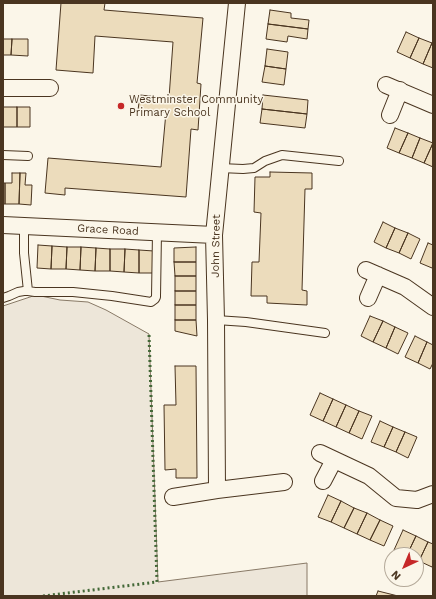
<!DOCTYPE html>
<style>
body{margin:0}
#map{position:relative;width:436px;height:599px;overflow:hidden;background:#fbf6e9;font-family:"Work Sans",sans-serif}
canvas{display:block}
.frame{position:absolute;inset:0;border:4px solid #4a3520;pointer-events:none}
.north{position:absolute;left:384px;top:547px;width:40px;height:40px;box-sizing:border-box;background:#fbf6e9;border:1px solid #b4a999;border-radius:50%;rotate:224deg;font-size:11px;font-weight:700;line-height:16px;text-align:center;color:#4a3520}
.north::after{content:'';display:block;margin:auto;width:14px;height:18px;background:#c62828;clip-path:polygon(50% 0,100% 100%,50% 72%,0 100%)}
</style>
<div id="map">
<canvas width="436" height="599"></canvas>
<div class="frame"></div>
<div class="north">N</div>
</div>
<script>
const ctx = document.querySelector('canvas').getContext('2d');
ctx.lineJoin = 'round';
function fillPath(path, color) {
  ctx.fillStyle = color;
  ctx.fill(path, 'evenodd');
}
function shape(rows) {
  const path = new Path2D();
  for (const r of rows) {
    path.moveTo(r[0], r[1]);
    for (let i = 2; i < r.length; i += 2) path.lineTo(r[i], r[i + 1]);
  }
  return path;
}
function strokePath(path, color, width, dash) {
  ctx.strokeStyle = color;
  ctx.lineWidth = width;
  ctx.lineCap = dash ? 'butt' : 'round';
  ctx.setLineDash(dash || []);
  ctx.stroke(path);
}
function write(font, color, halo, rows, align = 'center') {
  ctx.font = font + ' "Work Sans",sans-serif';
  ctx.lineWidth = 3;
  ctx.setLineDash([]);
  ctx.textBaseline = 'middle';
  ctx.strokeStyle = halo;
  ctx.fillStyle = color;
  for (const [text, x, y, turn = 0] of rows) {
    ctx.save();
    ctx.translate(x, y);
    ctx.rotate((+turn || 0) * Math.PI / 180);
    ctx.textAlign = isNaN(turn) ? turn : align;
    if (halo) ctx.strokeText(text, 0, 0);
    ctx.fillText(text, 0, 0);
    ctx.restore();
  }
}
const green = shape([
 [36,295,60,300,88,302,106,310,149,334,158,582,307,563,307,596,3,596,3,306,36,295]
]);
const building = shape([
 [61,3,105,3,104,10,203,18,197,83,201,84,198,130,191,129,186,197,65,188,65,195,45,193,48,158,161,167,166,112,138,110,140,95,169,98,173,42,95,36,93,73,56,70,61,3],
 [270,10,291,13,291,18,309,20,308,29,268,24,270,10],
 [268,24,308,29,307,39,288,36,287,42,266,39,268,24],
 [406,32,419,38,410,58,397,52,406,32],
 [419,38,432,43,423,64,410,58,419,38],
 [3,39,12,39,11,55,3,55,3,39],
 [12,39,28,39,28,56,11,55,12,39],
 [432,43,433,44,433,68,423,64,432,43],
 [267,49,288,52,286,69,265,66,267,49],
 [265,66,286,69,284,85,262,82,265,66],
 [263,95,308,100,307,114,262,109,263,95],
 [3,107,17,107,17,127,3,127,3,107],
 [17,107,30,107,30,127,17,127,17,107],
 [262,109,307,114,305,128,260,123,262,109],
 [395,128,408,133,399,153,387,148,395,128],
 [408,133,420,138,412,158,399,153,408,133],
 [420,138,433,143,424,163,412,158,420,138],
 [433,143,433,167,424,163,433,143],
 [270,172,312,173,312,189,305,189,302,290,307,291,307,305,267,303,267,296,251,296,252,262,259,262,261,213,254,212,255,177,270,177,270,172],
 [12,173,20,173,19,204,5,204,5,183,12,183,12,173],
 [20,173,26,173,25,185,32,185,31,205,19,204,20,173],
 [3,183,5,183,5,204,3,204,3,183],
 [383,222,395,228,386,248,374,242,383,222],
 [395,228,408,233,399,253,386,248,395,228],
 [408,233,420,239,411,259,399,253,408,233],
 [428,243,433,245,433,266,432,268,420,263,428,243],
 [38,245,52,246,51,269,37,268,38,245],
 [52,246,67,247,66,269,51,269,52,246],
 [67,247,81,247,80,270,66,269,67,247],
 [81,247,96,248,95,271,80,270,81,247],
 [196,247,196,262,174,262,174,248,196,247],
 [96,248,110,249,110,271,95,271,96,248],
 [110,249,125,249,124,272,110,271,110,249],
 [125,249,139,250,139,273,124,272,125,249],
 [139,250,154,251,153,273,139,273,139,250],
 [174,262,196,262,196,276,175,276,174,262],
 [175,276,196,276,196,291,175,291,175,276],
 [175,291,196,291,196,305,175,305,175,291],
 [175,305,196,305,196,320,175,320,175,305],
 [370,316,383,321,373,342,361,336,370,316],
 [175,320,196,320,197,336,175,331,175,320],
 [383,321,395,327,386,348,373,342,383,321],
 [395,327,408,333,398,354,386,348,395,327],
 [415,336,427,342,418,363,405,357,415,336],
 [427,342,433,345,433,363,430,369,418,363,427,342],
 [175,366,196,366,197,478,176,478,176,469,165,470,164,405,176,405,175,366],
 [320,393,333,399,323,421,310,415,320,393],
 [333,399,346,405,336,427,323,421,333,399],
 [346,405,359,411,349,433,336,427,346,405],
 [359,411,372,416,362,439,349,433,359,411],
 [380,421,393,427,384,447,371,442,380,421],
 [393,427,405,432,396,452,384,447,393,427],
 [405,432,417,437,408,458,396,452,405,432],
 [328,495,341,501,331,522,318,517,328,495],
 [341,501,354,508,344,528,331,522,341,501],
 [354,508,367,513,357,534,344,528,354,508],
 [367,513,380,520,370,540,357,534,367,513],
 [380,520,393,526,384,546,370,540,380,520],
 [403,530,416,536,407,555,394,550,403,530],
 [416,536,428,542,419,561,416,560,416,555,407,555,416,536],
 [428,542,433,544,433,564,432,567,419,561,428,542],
 [378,591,398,596,376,596,378,591]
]);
const lane = shape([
 [3,155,28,156],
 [220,168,243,169,254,168,265,161,282,155,339,161],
 [24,226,24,253,28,291],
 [3,298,9,296,18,292,24,291,28,291,35,292,73,292,112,296,151,302,155,299,156,297,157,232],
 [216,320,246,322,325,333]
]);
const street = shape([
 [386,85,433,105],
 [3,88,50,88],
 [390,115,400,90],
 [3,225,214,235],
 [366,270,405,287,433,307],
 [368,298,378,275],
 [320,453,369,476,396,498,417,500,433,494],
 [323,481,334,460],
 [217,490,216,320,214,235,237,3],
 [173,497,217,490,284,482]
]);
const hedge = shape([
 [43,596,157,582,149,334]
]);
const markers = [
 [121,106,4,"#c62828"]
];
const poiNames = [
 ["Westminster Community",129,100],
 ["Primary School",129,113]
];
const streetNames = [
 ["Grace Road",108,230,3],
 ["John Street",216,246,-89]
];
fillPath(green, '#ede6d9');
strokePath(green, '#887966', 1);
fillPath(building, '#ecdcbc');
strokePath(building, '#4a3520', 1);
strokePath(lane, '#4a3520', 10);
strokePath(street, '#4a3520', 18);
strokePath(lane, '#fbf6e9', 8);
strokePath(street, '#fbf6e9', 16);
strokePath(hedge, '#436837', 3, [2, 3]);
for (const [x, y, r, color] of markers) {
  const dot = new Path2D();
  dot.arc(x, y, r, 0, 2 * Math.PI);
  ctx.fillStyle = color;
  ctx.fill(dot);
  strokePath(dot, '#fbf6e9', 1.5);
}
write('11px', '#4a3520', '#fbf6e9', poiNames, 'left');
write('11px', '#4a3520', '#fbf6e9', streetNames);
</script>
